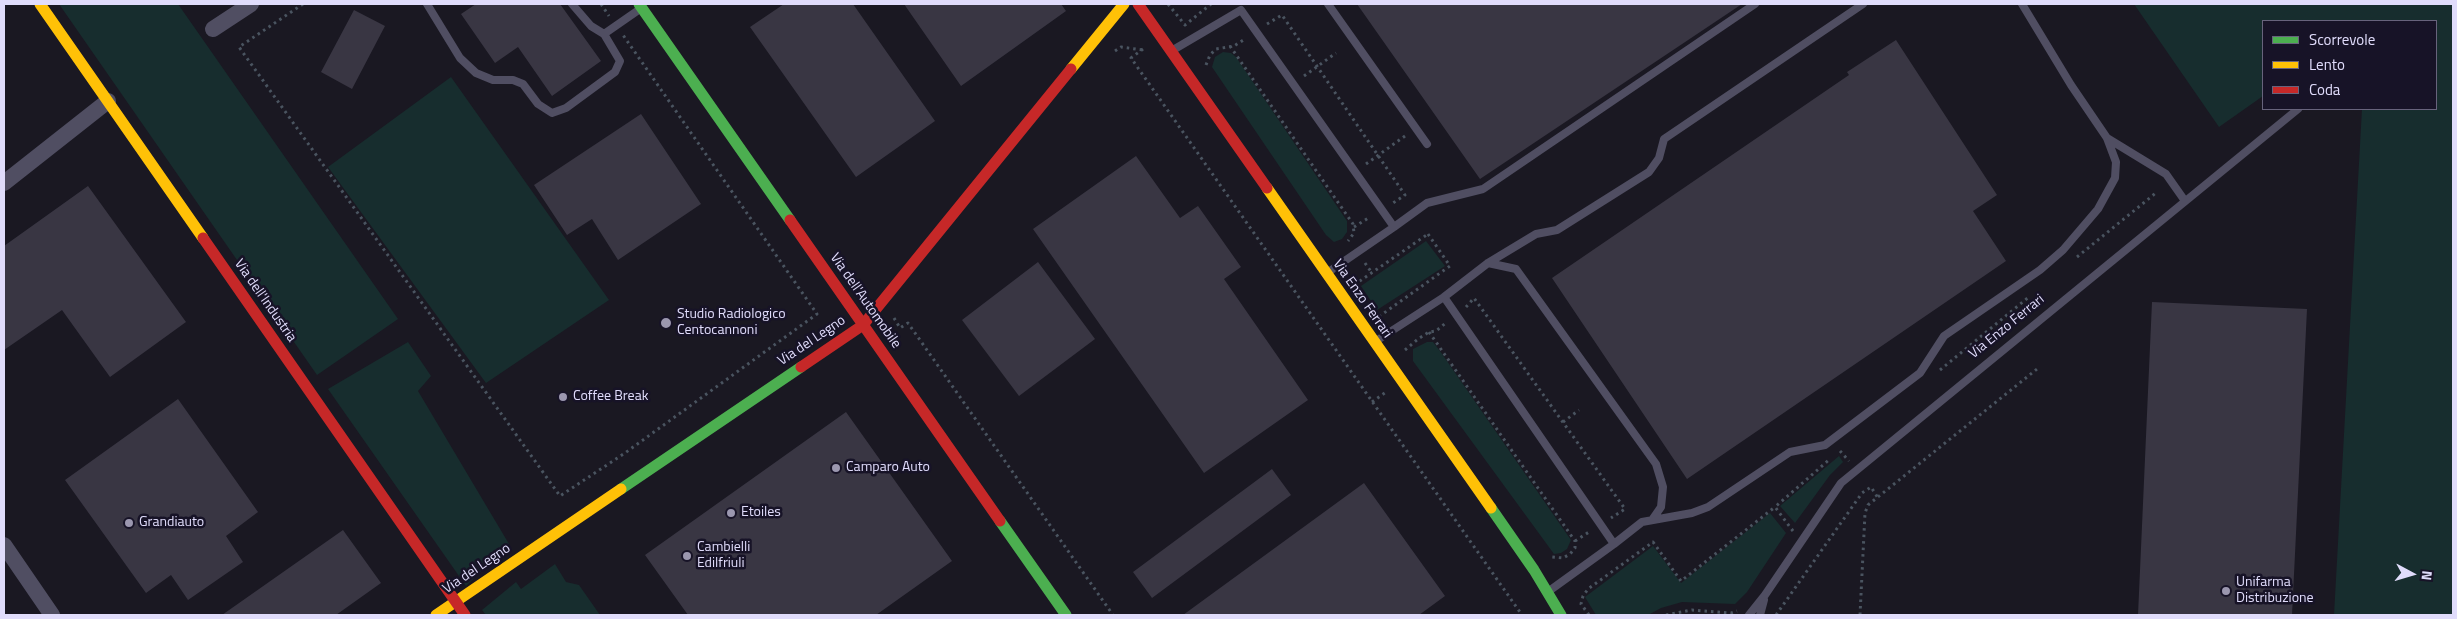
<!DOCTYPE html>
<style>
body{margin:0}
#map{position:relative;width:2457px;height:619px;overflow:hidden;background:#1a1822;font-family:"Titillium Web",sans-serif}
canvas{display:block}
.frame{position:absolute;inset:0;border:5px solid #e0dcfb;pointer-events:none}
.legend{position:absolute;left:2262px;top:20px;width:175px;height:90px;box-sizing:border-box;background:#171327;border:1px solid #67637c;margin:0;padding:6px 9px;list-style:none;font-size:15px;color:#e0dcfb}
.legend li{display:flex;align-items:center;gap:10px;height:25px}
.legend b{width:25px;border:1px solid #67637c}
.north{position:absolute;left:2387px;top:549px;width:50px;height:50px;-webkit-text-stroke:4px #171327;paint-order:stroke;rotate:96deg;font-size:14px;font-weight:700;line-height:20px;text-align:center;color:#e0dcfb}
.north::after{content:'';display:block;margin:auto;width:18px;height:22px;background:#e0dcfb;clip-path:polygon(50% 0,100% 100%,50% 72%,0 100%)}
</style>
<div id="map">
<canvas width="2457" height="619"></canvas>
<div class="frame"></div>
<ul class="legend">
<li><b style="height:6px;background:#4caf50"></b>Scorrevole</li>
<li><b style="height:6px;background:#ffc107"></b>Lento</li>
<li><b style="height:6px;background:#c62828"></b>Coda</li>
</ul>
<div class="north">N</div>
</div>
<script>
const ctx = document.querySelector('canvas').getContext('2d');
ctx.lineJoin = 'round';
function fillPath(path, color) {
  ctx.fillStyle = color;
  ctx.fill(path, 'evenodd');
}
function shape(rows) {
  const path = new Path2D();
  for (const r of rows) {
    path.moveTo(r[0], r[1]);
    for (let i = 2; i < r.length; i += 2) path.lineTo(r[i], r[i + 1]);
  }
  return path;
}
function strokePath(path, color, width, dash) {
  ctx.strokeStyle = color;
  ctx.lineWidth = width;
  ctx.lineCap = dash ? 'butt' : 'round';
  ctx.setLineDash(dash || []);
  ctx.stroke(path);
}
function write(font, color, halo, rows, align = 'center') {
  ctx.font = font + ' "Titillium Web",sans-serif';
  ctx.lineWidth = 5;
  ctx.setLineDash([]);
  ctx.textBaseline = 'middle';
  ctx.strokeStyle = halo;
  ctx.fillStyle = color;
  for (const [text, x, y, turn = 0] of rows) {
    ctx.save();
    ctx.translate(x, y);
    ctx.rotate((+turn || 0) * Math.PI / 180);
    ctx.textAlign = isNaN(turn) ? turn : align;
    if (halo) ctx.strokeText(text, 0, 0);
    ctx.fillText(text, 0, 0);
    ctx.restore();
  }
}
const green = shape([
 [59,4,178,4,398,319,317,375],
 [2134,4,2453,4,2453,615,2334,615,2362,109,2436,109,2436,21,2263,21,2263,96,2219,127],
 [1223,52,1231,53,1236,57,1347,221,1347,232,1342,239,1334,242,1326,235,1212,67,1215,57],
 [451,77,609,300,486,383,328,167],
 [1426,241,1445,266,1377,310,1361,286],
 [408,342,431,376,418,391,509,544,466,586,328,389],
 [1427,342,1433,342,1440,351,1571,540,1567,549,1561,553,1554,554,1413,361,1413,349],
 [1839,456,1843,462,1830,475,1795,523,1780,506],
 [1770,513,1786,533,1747,592,1735,604,1682,602,1661,608,1648,615,1596,615,1585,597,1653,546,1681,583],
 [555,564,566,582,579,585,600,615,486,615,482,610,516,582,521,589]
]);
const building = shape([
 [476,4,560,4,601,61,552,96,518,47,495,63,461,14],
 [784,4,853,4,935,121,856,177,750,27],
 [904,4,1061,4,1066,11,961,86],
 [1357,4,1742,4,1480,179],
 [354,10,385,26,352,89,321,72],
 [1896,40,1997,195,1973,211,2006,261,1687,479,1552,278,1849,75,1847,72],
 [641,114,701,204,618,260,592,219,567,235,534,185],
 [1136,156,1180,218,1198,206,1241,267,1224,279,1308,400,1204,473,1033,229],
 [88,186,186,322,110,377,62,310,4,350,4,246],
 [1038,262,1095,339,1019,396,962,320],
 [2152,302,2307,309,2292,615,2138,615],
 [178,399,258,512,226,536,243,562,188,600,171,575,146,593,65,480],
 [846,412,952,561,876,615,688,615,645,555],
 [1272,469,1291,495,1152,598,1133,572],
 [1364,483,1445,596,1419,615,1183,615],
 [343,530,381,583,336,615,222,615]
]);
const path = shape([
 [303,4,239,47,560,496,625,453,817,314,623,35],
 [601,4,609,16],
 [1168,4,1185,25,1211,4],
 [1267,24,1282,15,1405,195,1393,203],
 [1230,46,1353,224,1354,233,1348,241],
 [1143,49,1131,58,1522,615],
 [1115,51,1121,47,1143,50],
 [1206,65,1210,55,1216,49,1234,46,1245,39],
 [1304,76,1336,53],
 [1366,164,1405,136],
 [1354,227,1370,217],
 [1428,234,1450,266,1377,318,1354,285,1428,234],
 [2077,257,2157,192],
 [1365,263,1372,273],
 [1466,307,1474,298,1625,509,1611,518],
 [894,318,900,328,908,323,1113,615],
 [1429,332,1575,541,1575,548,1570,554,1563,558,1552,557],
 [1405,350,1418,339,1429,332,1436,331,1447,322],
 [1940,370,2030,296],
 [1372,402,1386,392],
 [1563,422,1579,410],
 [1840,451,1849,461],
 [1793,531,1775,507,1830,459],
 [1575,541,1589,532],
 [1589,615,1581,604,1583,596,1588,589,1653,542,1681,581,1775,507],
 [1666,615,1692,610,1731,613,1737,611],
 [1776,615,1862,493,1871,487,1878,498],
 [1860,615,1865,513,1868,505,2037,369]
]);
const lane = shape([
 [427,4,460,58,476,73,493,80,513,80,523,84,538,104,552,113,566,108,615,72,620,61,604,34,591,26,572,4],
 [1328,4,1427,144],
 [604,34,640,9],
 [1173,50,1241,10,1394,227,1327,273],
 [2107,138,2166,174,2185,201],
 [1394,227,1427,203,1483,189,1755,4],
 [1488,263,1516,269,1656,464,1663,487,1661,507,1652,520],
 [1444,297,1488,263,1536,234,1557,230,1649,172,1659,158,1664,139,1863,4],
 [1376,341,1444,297,1614,544,1549,591],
 [1614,544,1642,522,1692,513,1708,507,1790,452,1825,445,1920,373,1944,336,2040,270,2063,250,2098,209,2115,178,2116,162,2107,138,2071,85,2022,4],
 [1749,615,1765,595,1841,483,2298,109],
 [1760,615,1764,600]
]);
const street = shape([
 [213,29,251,4],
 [4,183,108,101],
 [4,545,52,615]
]);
const fast = shape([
 [639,4,790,220],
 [621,489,801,367],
 [1491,508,1534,570,1561,615],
 [1000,521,1066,615]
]);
const slow = shape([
 [40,4,203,238],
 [1071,69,1124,4],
 [1267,188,1491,508],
 [436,615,621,489]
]);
const jam = shape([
 [1138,4,1267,188],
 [790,220,1000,521],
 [203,238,465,615],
 [801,367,863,325,1071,69]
]);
const markers = [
 [666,323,6,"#9b97af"],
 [563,397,5,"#9b97af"],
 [836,468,5,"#9b97af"],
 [731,513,5,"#9b97af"],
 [129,523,5,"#9b97af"],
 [687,556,5,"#9b97af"],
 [2226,591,5,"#9b97af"]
];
const streetNames = [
 ["Via Enzo Ferrari",1362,299,55],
 ["Via dell'Industria",265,301,55],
 ["Via dell'Automobile",865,301,55],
 ["Via Enzo Ferrari",2007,327,-39],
 ["Via del Legno",812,341,-34],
 ["Via del Legno",477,569,-34]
];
const poiNames = [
 ["Studio Radiologico",677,315],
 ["Centocannoni",677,331],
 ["Coffee Break",573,397],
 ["Camparo Auto",846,468],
 ["Etoiles",741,513],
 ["Grandiauto",139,523],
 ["Cambielli",697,548],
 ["Edilfriuli",697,564],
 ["Unifarma",2236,583],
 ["Distribuzione",2236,599]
];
fillPath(green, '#172d2e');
fillPath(building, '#393643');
strokePath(path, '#4a5460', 3, [2.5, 4]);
strokePath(lane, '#504e62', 8);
strokePath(street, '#504e62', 16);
strokePath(fast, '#4caf50', 11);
strokePath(slow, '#ffc107', 11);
strokePath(jam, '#c62828', 11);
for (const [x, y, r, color] of markers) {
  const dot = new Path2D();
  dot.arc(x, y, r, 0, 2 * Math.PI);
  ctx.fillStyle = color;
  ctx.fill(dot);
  strokePath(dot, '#171327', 2);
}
write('14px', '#e0dcfb', '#171327', streetNames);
write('14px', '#e0dcfb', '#171327', poiNames, 'left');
</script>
